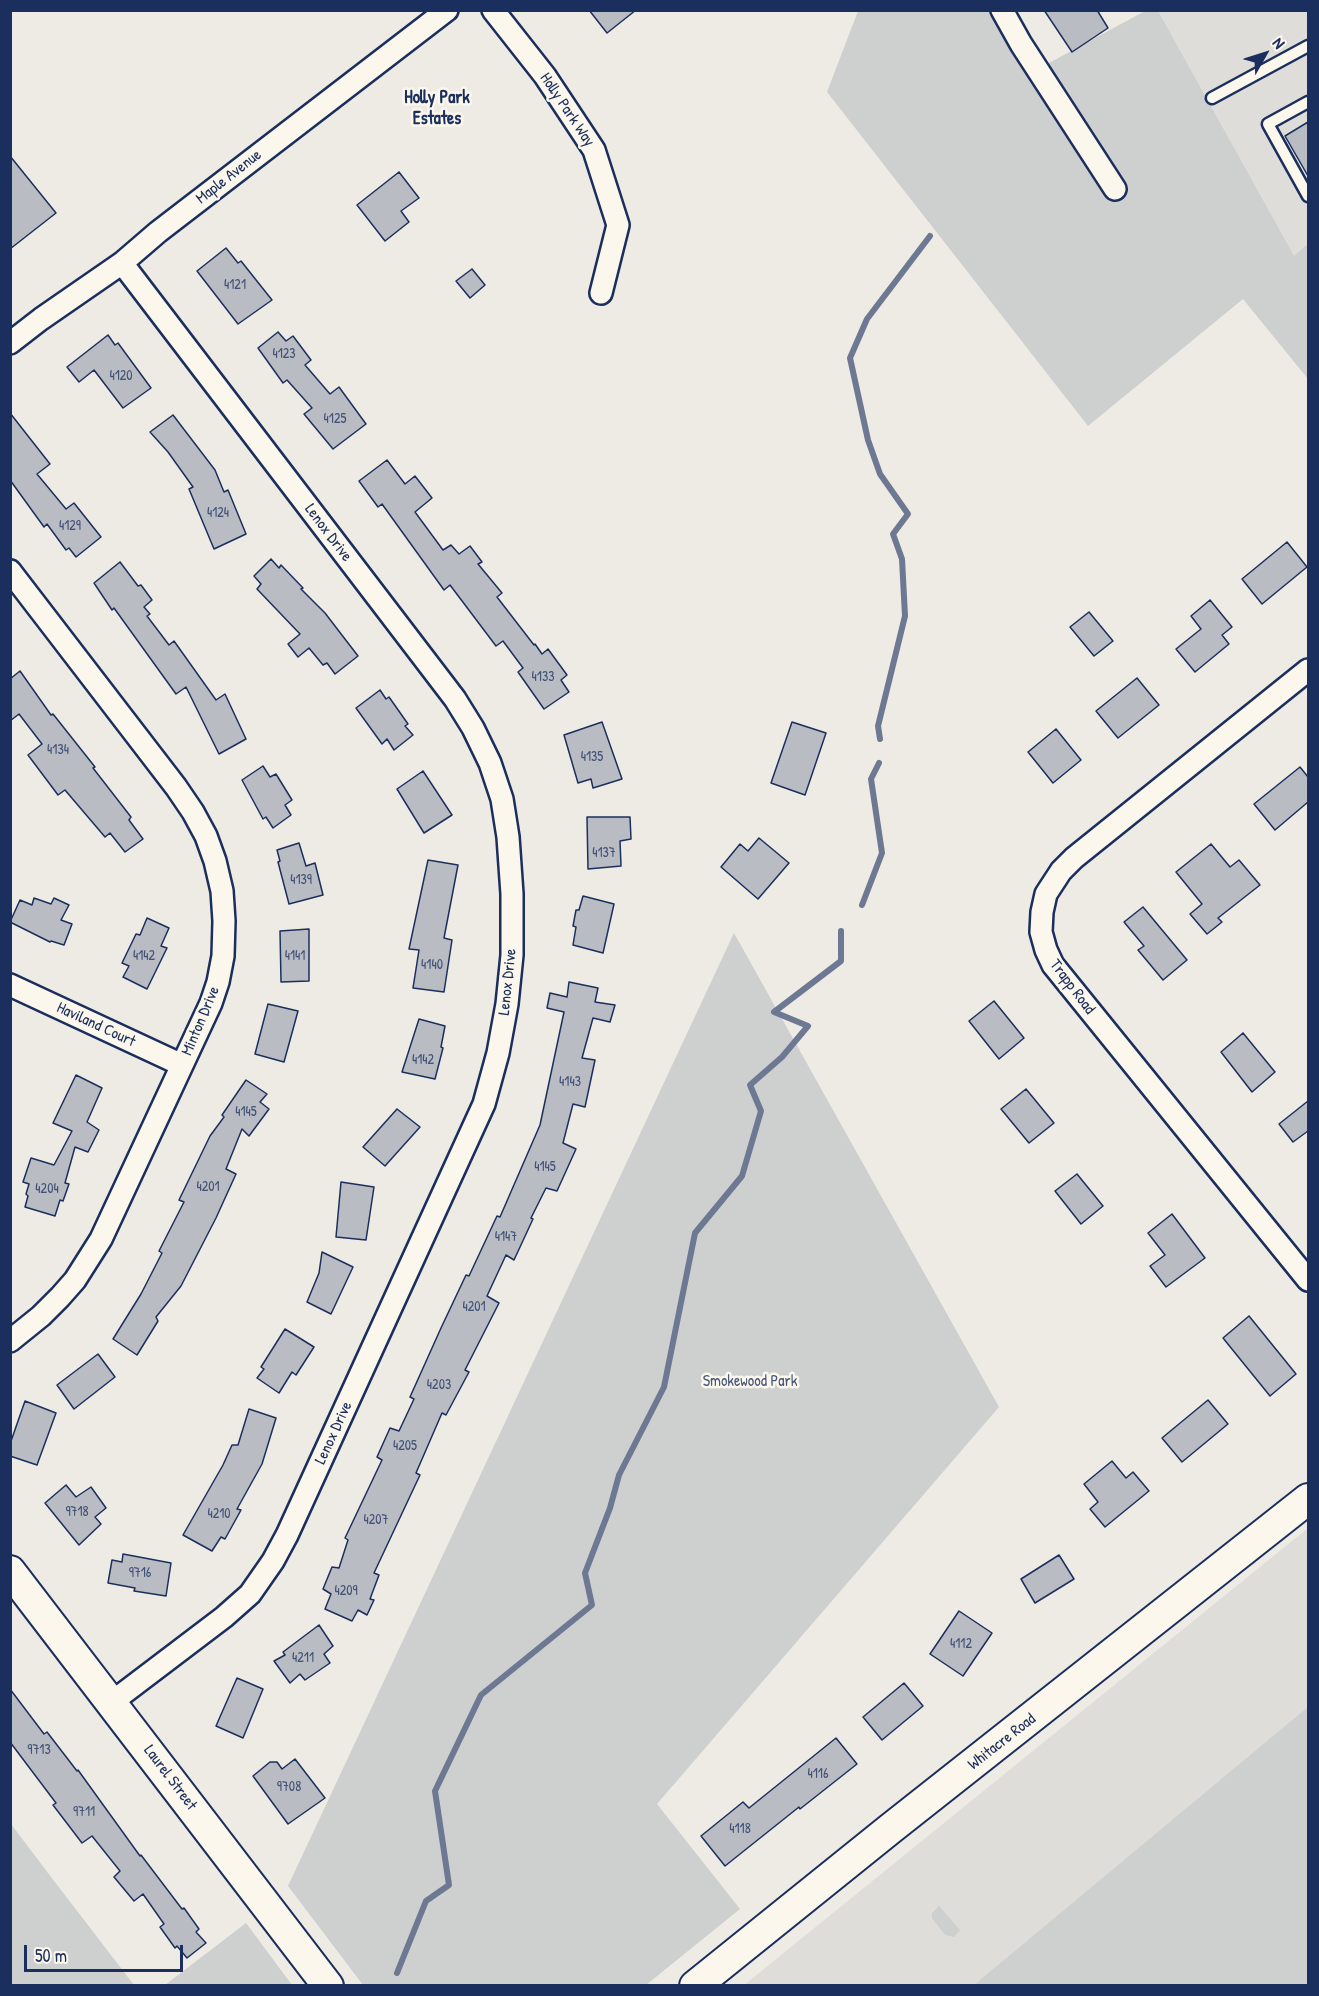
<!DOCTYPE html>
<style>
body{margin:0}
#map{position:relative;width:1319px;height:1996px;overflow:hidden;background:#eeebe4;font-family:"Patrick Hand",sans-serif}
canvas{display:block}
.frame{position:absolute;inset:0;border:12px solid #1b2f5e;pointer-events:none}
.north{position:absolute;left:1235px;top:24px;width:60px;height:60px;-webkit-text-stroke:4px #fbf7ec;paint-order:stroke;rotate:51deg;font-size:16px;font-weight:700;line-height:24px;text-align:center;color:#1b2f5e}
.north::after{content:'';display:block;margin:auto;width:21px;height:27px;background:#1b2f5e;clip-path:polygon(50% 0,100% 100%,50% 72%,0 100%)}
.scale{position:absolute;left:24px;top:1945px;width:159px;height:27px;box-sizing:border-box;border:3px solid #1b2f5e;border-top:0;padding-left:8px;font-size:18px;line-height:21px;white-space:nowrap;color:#1b2f5e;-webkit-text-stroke:4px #fbf7ec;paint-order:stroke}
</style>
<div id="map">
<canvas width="1319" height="1996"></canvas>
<div class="frame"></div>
<div class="north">N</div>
<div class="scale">50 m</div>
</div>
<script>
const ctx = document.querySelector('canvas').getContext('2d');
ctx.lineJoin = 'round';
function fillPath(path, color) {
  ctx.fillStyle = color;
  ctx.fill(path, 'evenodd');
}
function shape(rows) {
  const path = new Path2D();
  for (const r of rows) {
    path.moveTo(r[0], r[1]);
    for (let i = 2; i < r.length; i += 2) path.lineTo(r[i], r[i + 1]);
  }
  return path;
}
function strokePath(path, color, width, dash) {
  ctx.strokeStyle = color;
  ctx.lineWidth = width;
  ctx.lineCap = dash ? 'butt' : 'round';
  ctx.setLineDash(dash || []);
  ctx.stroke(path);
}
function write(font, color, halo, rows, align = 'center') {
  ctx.font = font + ' "Patrick Hand",sans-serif';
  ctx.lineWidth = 5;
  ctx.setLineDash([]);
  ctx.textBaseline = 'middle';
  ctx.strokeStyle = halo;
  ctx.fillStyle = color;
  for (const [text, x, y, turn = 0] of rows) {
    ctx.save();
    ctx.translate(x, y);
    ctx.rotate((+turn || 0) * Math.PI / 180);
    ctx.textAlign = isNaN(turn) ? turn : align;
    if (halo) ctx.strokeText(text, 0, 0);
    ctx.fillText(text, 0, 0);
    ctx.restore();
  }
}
const built = shape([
 [1152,11,1308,11,1308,247,1291,260],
 [1308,1528,1308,1985,744,1986,749,1981]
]);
const green = shape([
 [858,11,1002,11,1036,70,1145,11,1158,11,1294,256,1308,244,1308,379,1243,299,1088,426,827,92],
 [734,933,999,1407,657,1804,740,1909,646,1985,363,1985,288,1886],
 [1308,1707,1308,1985,974,1985],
 [11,1824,51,1877,134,1985,11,1985],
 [939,1906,960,1930,954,1937,945,1935,932,1918,932,1913],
 [246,1923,292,1985,165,1985]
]);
const stream = shape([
 [880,739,878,726,905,616,902,559,893,534,908,514,880,474,868,440,850,358,867,319,930,236],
 [862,905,882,853,871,779,879,763],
 [397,1973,426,1901,449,1885,435,1791,481,1695,592,1605,585,1573,610,1508,619,1475,664,1387,695,1233,742,1176,761,1111,750,1085,782,1057,808,1026,774,1012,841,961,841,931]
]);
const building = shape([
 [589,10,636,10,607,33,589,10],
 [1044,10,1097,10,1108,28,1072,52,1044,10],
 [1308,122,1308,176,1285,136,1308,122],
 [10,156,56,213,10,249,10,156],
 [399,172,419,198,401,211,409,222,385,241,357,205,399,172],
 [226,248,238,263,241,261,272,300,238,324,197,271,226,248],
 [472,269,485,285,470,298,456,281,472,269],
 [278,332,286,341,293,336,311,360,305,365,330,394,339,387,366,424,333,449,304,414,312,408,287,380,283,383,258,348,278,332],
 [108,335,115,345,118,343,151,388,123,408,94,370,79,382,67,367,108,335],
 [10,413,50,464,37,474,66,509,74,503,101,537,76,557,69,548,66,550,47,524,44,527,10,480,10,413],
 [173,415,215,470,224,492,228,490,246,534,214,549,189,489,193,487,168,452,150,432,173,415],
 [387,460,405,484,415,476,432,498,415,512,443,550,451,545,459,554,470,546,482,562,478,564,502,593,497,597,534,645,535,644,542,654,548,649,567,675,561,680,569,692,544,709,518,672,523,668,503,641,496,646,450,585,444,590,382,504,378,507,359,481,387,460],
 [1287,542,1307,567,1262,604,1242,579,1287,542],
 [271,559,279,568,281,565,303,588,301,589,325,613,358,656,335,674,327,663,323,665,309,648,298,657,288,644,300,634,257,589,261,584,254,576,271,559],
 [120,562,138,586,141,585,152,600,144,607,150,614,147,616,169,645,174,641,216,700,225,694,246,739,219,754,186,687,176,694,114,608,112,610,94,583,120,562],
 [1210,600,1232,627,1222,635,1229,644,1195,672,1176,649,1201,629,1191,616,1210,600],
 [1089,612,1113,641,1094,656,1070,627,1089,612],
 [20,671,51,715,53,714,95,767,93,768,131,817,129,820,143,839,125,852,110,833,105,837,65,790,58,795,28,755,42,744,19,714,10,721,10,679,20,671],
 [1137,678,1159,705,1118,738,1096,711,1137,678],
 [380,690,386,699,389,697,408,724,405,726,413,735,394,750,387,739,382,744,356,708,380,690],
 [602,722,622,779,593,788,591,779,578,783,564,735,602,722],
 [792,722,826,733,805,795,771,783,792,722],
 [1056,729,1081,760,1053,783,1028,752,1056,729],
 [263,766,270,777,276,774,292,800,285,805,291,815,273,828,266,817,263,819,242,780,263,766],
 [1300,767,1308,777,1308,802,1275,830,1254,804,1300,767],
 [423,771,452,815,424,833,397,789,423,771],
 [587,817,630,817,631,839,620,841,621,866,588,869,587,817],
 [759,838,789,863,758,899,721,867,740,844,748,851,759,838],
 [299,843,306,866,315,863,323,895,289,904,278,862,280,861,277,850,299,843],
 [1211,844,1230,867,1239,860,1260,885,1218,918,1222,922,1207,934,1190,914,1202,904,1176,872,1211,844],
 [428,860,458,865,444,938,452,940,444,992,413,988,419,950,409,949,428,860],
 [583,896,614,904,603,953,573,945,576,927,573,926,576,910,579,910,583,896],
 [34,898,51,904,54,898,69,905,61,920,72,924,64,945,51,941,50,942,10,922,20,900,32,905,34,898],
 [1143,907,1187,960,1163,980,1138,950,1144,946,1124,922,1143,907],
 [147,918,169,928,161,946,167,948,147,989,123,977,129,966,122,963,136,934,140,935,147,918],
 [309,929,309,981,281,982,280,931,309,929],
 [569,982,598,988,595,1002,615,1005,610,1022,593,1018,582,1058,595,1060,585,1107,573,1104,563,1143,576,1149,557,1191,546,1188,531,1218,533,1219,514,1260,506,1255,487,1296,499,1303,465,1370,469,1372,446,1415,442,1413,416,1473,420,1475,374,1573,379,1575,370,1599,374,1600,367,1615,358,1610,352,1621,325,1609,331,1594,323,1589,332,1567,339,1568,348,1540,345,1538,382,1460,377,1457,390,1428,399,1431,414,1399,410,1397,441,1328,466,1275,469,1276,497,1216,500,1217,540,1125,564,1012,547,1008,550,993,567,997,569,982],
 [994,1001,1024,1038,999,1059,969,1021,994,1001],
 [268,1004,298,1011,284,1062,255,1054,268,1004],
 [419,1019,445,1026,441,1047,443,1048,435,1079,402,1072,419,1019],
 [1243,1033,1275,1072,1252,1092,1221,1052,1243,1033],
 [76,1075,102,1088,87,1122,99,1130,88,1152,75,1147,65,1183,69,1184,63,1201,60,1200,55,1216,25,1207,28,1196,26,1194,29,1184,23,1182,31,1158,54,1165,72,1131,53,1123,76,1075],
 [246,1080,267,1094,260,1102,269,1109,249,1136,242,1129,226,1169,236,1174,216,1218,181,1286,156,1317,158,1321,137,1355,113,1339,141,1294,162,1253,159,1251,184,1202,179,1200,210,1136,224,1117,222,1115,246,1080],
 [1026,1089,1054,1123,1029,1143,1001,1109,1026,1089],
 [1308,1101,1308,1131,1293,1142,1279,1124,1308,1101],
 [397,1109,420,1127,385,1166,363,1147,397,1109],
 [1077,1174,1103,1206,1081,1224,1055,1191,1077,1174],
 [341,1182,374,1187,366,1240,336,1237,341,1182],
 [1172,1214,1205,1258,1166,1287,1150,1266,1165,1255,1148,1233,1172,1214],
 [322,1252,353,1267,331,1314,307,1302,319,1273,322,1252],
 [1249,1316,1296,1374,1270,1396,1223,1338,1249,1316],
 [285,1329,314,1347,296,1375,292,1372,279,1393,257,1378,264,1369,261,1367,285,1329],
 [98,1354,115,1377,74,1409,57,1385,98,1354],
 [1208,1400,1228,1424,1182,1462,1162,1438,1208,1400],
 [25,1401,56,1413,37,1465,10,1456,10,1444,25,1401],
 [249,1409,276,1418,262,1464,237,1509,241,1510,225,1539,221,1537,212,1551,183,1535,223,1465,232,1445,238,1445,249,1409],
 [1112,1461,1126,1478,1133,1472,1149,1491,1105,1527,1090,1509,1098,1502,1084,1484,1112,1461],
 [66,1485,76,1497,91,1487,106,1508,95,1517,101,1524,79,1545,45,1503,66,1485],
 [123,1554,171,1563,166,1596,134,1591,135,1588,108,1583,112,1560,122,1562,123,1554],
 [1059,1555,1074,1579,1035,1603,1021,1579,1059,1555],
 [959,1611,992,1633,963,1676,930,1654,959,1611],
 [319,1625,333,1646,324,1654,330,1663,305,1680,300,1674,290,1683,274,1661,285,1655,283,1652,319,1625],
 [237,1678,263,1689,243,1738,216,1726,237,1678],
 [904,1683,923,1706,882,1740,863,1717,904,1683],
 [10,1689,44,1734,47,1732,77,1771,78,1770,140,1856,141,1855,182,1909,184,1908,199,1929,196,1932,206,1943,187,1958,177,1946,175,1948,160,1927,164,1924,143,1894,134,1901,114,1877,120,1871,92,1836,82,1843,53,1805,56,1803,10,1742,10,1689],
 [836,1738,857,1764,800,1809,799,1807,725,1866,701,1836,743,1802,749,1808,836,1738],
 [295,1759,325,1798,288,1824,253,1776,270,1762,277,1762,282,1769,295,1759]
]);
const lane = shape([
 [1212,98,1308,46],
 [1308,102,1268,124,1308,196]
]);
const street = shape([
 [493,10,545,76,594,150,618,225,601,293],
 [1002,10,1021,44,1115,189],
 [10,343,41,319,122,263,158,232,447,10],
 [10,571,176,787,193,812,206,836,215,861,222,891,224,921,223,956,218,982,211,1003,101,1239,75,1280,60,1297,41,1316,10,1341],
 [1308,670,1074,858,1061,871,1046,894,1042,912,1041,932,1046,950,1053,965,1308,1280],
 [10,985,182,1065],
 [112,1702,224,1617,250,1594,273,1561,287,1535,484,1104,498,1053,507,1004,512,955,512,894,508,837,502,799,490,763,473,728,455,699,122,263]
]);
const secondary = shape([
 [10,1571,328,1986],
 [695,1986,890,1829,1308,1499]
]);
const numberNames = [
 ["4121",235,285],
 ["4123",284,354],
 ["4120",121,376],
 ["4125",335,419],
 ["4124",218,513],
 ["4129",70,526],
 ["4133",543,677],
 ["4134",58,750],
 ["4135",592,757],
 ["4137",604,853],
 ["4139",301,880],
 ["4142",144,956],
 ["4141",295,956],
 ["4140",432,965],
 ["4142",423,1060],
 ["4143",570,1082],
 ["4145",246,1112],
 ["4145",545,1167],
 ["4201",208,1187],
 ["4204",47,1189],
 ["4147",506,1237],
 ["4201",474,1307],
 ["4203",439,1385],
 ["4205",405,1446],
 ["9718",77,1512],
 ["4210",219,1514],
 ["4207",376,1520],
 ["9716",140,1573],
 ["4209",346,1591],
 ["4112",961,1644],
 ["4211",303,1658],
 ["9713",39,1750],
 ["4116",818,1774],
 ["9708",289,1787],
 ["9711",84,1812],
 ["4118",740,1829]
];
const streetNames = [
 ["Holly Park Way",567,110,56],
 ["Maple Avenue",229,177,-38],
 ["Lenox Drive",328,533,53],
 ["Lenox Drive",508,982,-84],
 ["Trapp Road",1072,987,53],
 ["Minton Drive",201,1021,-67],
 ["Haviland Court",96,1025,25],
 ["Lenox Drive",334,1433,-65],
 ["Whitacre Road",1002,1742,-38],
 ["Laurel Street",170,1778,53]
];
const parkNames = [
 ["Smokewood Park",750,1382]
];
const neighbourhoodNames = [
 ["Holly Park",437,98],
 ["Estates",437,119]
];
fillPath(built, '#deddda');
fillPath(green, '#cecfcf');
strokePath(stream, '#6d7892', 6);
fillPath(building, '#b9bcc3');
strokePath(building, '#1b2f5e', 1.5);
strokePath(lane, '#1b2f5e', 15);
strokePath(street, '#1b2f5e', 26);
strokePath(secondary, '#1b2f5e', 34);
strokePath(lane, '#fbf7ec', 10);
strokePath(street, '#fbf7ec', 21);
strokePath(secondary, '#fbf7ec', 30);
write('14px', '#425277', null, numberNames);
write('16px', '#1b2f5e', '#fbf7ec', streetNames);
write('16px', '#48577a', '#fbf7ec', parkNames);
write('bold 18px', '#1b2f5e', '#fbf7ec', neighbourhoodNames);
</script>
